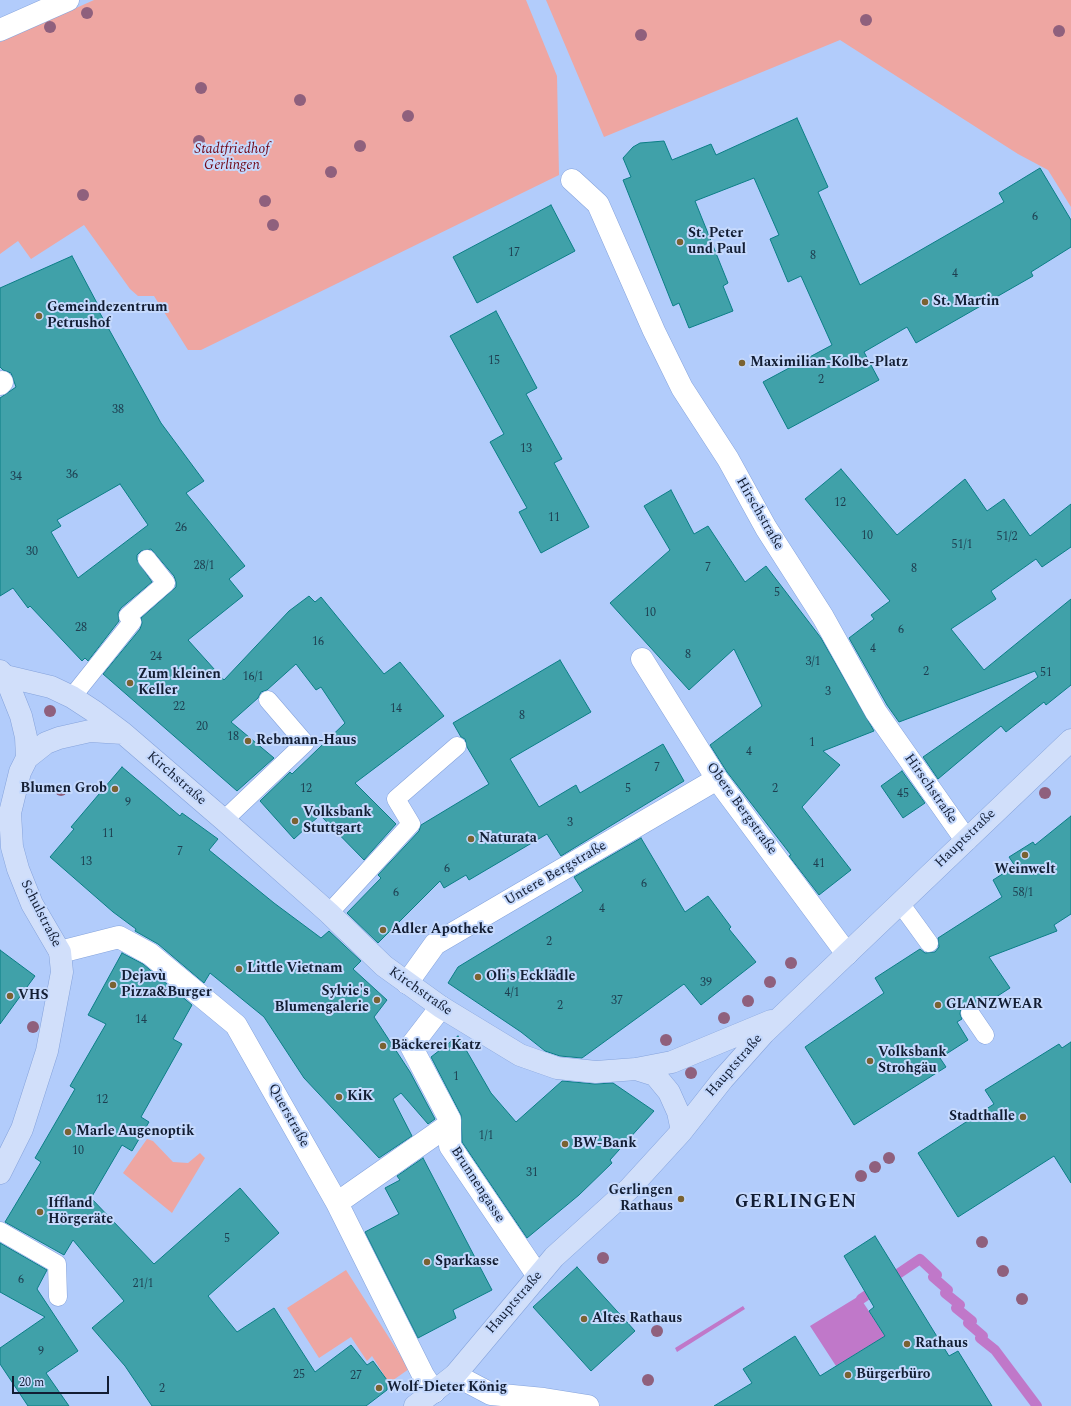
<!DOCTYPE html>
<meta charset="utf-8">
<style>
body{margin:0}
#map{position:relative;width:1071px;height:1406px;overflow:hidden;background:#b2ccfb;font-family:Spectral,serif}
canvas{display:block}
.scale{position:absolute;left:12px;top:1376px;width:97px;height:18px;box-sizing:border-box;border:2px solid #121d33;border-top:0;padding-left:5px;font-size:12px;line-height:14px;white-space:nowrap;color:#121d33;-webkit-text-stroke:3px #c5d9fd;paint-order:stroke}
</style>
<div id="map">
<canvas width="1071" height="1406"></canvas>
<div class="scale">20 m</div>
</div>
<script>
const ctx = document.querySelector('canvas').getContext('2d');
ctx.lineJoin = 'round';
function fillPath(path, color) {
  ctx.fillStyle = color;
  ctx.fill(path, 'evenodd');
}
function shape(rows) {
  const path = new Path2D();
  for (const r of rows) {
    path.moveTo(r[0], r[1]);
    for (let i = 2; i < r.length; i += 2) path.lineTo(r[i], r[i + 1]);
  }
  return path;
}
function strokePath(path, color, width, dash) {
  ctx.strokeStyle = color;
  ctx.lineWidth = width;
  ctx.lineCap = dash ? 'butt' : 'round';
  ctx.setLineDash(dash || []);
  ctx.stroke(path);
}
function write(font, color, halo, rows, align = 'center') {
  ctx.font = font + ' Spectral,serif';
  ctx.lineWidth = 4;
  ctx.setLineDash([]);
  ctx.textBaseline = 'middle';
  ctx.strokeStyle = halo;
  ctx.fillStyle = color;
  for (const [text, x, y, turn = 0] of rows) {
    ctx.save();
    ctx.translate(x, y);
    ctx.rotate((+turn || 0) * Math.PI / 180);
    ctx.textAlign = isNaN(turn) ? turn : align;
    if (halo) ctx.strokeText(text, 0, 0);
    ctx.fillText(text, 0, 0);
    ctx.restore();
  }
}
const green = shape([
 [94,0,526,0,557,76,559,175,201,350,188,350,154,296,138,296,130,289,84,225,31,259,18,241,0,254,0,42],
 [546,0,1071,0,1071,207,1048,170,1018,154,840,40,604,137],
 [147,1139,153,1141,173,1162,188,1163,200,1153,205,1158,172,1213,123,1173],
 [346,1270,409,1369,389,1383,372,1356,367,1361,351,1337,319,1358,287,1308]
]);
const water = shape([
 [859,1296,885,1336,836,1366,810,1326],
 [743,1306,745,1309,677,1352,675,1348]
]);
const stream = shape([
 [861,1299,920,1259,937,1275,933,1277,948,1290,945,1293,960,1305,956,1308,972,1321,968,1323,983,1336,980,1338,995,1350,1037,1406]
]);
const building = shape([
 [797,118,828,187,818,192,860,285,1004,202,999,193,1040,168,1071,220,1071,247,1031,272,1033,276,916,343,907,327,864,352,879,380,788,429,763,382,832,345,801,276,788,282,770,239,779,235,754,178,695,201,728,283,723,286,733,311,689,328,679,303,673,306,623,180,631,177,623,158,633,147,640,143,664,141,672,160,711,144,716,155,797,118],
 [551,205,575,251,477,303,453,257,551,205],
 [72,256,98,305,96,306,161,423,204,481,186,493,245,566,229,579,243,596,188,640,224,680,289,611,309,596,315,602,321,597,384,674,400,662,444,716,355,783,396,824,364,860,320,815,294,839,260,801,290,772,292,774,345,723,321,687,316,690,296,664,267,690,261,692,258,698,231,722,274,758,237,791,103,674,140,629,142,623,141,618,176,587,176,582,174,576,151,549,141,551,137,555,137,560,152,582,121,608,118,613,119,621,88,661,85,658,82,661,30,606,28,608,13,588,0,596,0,398,16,387,11,373,3,370,0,367,0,288,72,256],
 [120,484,148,525,78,578,51,532,61,526,57,520,120,484],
 [496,311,537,388,526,394,562,459,554,463,589,527,541,553,519,512,527,508,490,442,504,434,450,336,496,311],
 [841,469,897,535,965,479,987,511,1004,499,1030,536,1071,504,1071,547,1042,567,1036,559,991,591,996,599,951,629,984,670,1071,599,1071,685,1046,705,1044,702,1006,732,1001,726,938,779,923,757,1038,677,1035,671,899,722,887,705,849,638,874,619,871,615,890,601,805,499,841,469],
 [671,490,694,534,708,526,745,582,766,566,821,638,874,731,823,751,840,765,802,807,851,870,819,895,789,856,791,855,727,772,710,745,762,706,734,649,689,690,610,603,670,550,644,506,671,490],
 [560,660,591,712,510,759,539,807,576,785,580,793,663,744,684,781,561,856,547,834,469,880,466,875,444,888,440,881,378,943,347,913,381,878,378,875,419,831,421,825,489,784,467,747,465,739,461,737,453,723,560,660],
 [122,767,180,816,182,813,218,839,209,850,274,903,321,938,329,931,361,961,353,969,387,1000,374,1017,410,1072,435,1119,428,1124,401,1093,393,1099,412,1136,379,1158,304,1078,264,1017,210,973,204,983,158,944,135,931,136,929,113,912,50,857,74,829,71,827,122,767],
 [902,771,925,803,903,818,881,786,902,771],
 [1071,816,1071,914,1054,925,1057,931,989,957,1010,988,979,1008,975,1004,970,1003,964,1004,961,1008,960,1014,962,1019,957,1022,968,1040,940,1058,946,1067,854,1125,805,1047,884,993,875,978,920,949,925,953,935,952,939,947,938,938,1002,897,993,880,1015,866,1009,857,1033,842,1035,845,1071,816],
 [641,838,685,912,708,896,731,927,729,929,756,962,701,1005,684,984,582,1058,560,1056,545,1051,521,1032,448,983,458,967,583,891,574,877,641,838],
 [0,950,35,976,0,1024,0,950],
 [122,953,143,964,192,1005,173,1039,182,1044,141,1117,149,1122,132,1151,122,1145,91,1198,154,1264,240,1188,279,1233,208,1296,237,1332,274,1308,315,1372,351,1345,367,1365,373,1361,387,1380,387,1390,366,1406,152,1406,125,1366,92,1328,124,1301,73,1240,64,1255,5,1222,41,1162,35,1158,75,1089,70,1086,106,1024,88,1015,122,953],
 [458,1036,491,1093,516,1122,562,1081,595,1084,613,1083,654,1111,610,1160,612,1163,579,1195,527,1238,462,1142,461,1115,431,1057,458,1036],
 [1071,1042,1071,1183,1054,1156,958,1217,918,1153,994,1104,985,1090,1059,1044,1062,1048,1071,1042],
 [423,1158,492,1290,453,1310,456,1318,418,1338,365,1232,399,1214,385,1188,400,1180,397,1176,423,1158],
 [875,1236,949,1356,958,1351,992,1406,714,1406,752,1383,743,1369,795,1336,820,1376,885,1336,869,1311,874,1307,844,1256,875,1236],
 [0,1243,47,1270,37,1289,78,1351,46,1373,69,1406,28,1406,0,1364,0,1348,45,1317,0,1292,0,1243],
 [577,1267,635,1331,591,1371,533,1307,577,1267]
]);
const lane = shape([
 [72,697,132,622,128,616,166,583,147,559],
 [224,820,305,743,268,700],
 [900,903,929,943],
 [329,913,411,824,396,799,457,746],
 [970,1013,985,1035],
 [0,1231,57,1264,58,1297]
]);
const street = shape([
 [0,30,68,0],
 [572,180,598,204,654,331,682,388,728,459,766,528,823,617,876,712,966,840],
 [0,384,2,382],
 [642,659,717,779,847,954],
 [60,952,119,937,150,954,236,1025,337,1203,423,1375,434,1392],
 [407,983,435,944,717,779],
 [441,1007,411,1046,450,1120,450,1146,538,1276],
 [337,1203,450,1124],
 [455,1375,491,1394,544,1399,588,1406]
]);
const secondary = shape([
 [0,671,5,676,21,716,26,737,27,758,20,772,10,813,12,847,18,869,32,904,60,952,62,972,47,1051,22,1129,0,1173],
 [5,676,51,687,72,697,95,712,123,733,224,820,329,913,384,966,441,1007,520,1055,557,1068,596,1072,636,1069,672,1062,771,1021],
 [27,758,46,743,59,738,90,731,123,733],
 [636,1069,655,1075,669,1092,678,1112,682,1131],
 [415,1406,455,1375,554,1257,629,1189,682,1131,723,1079,764,1033,1071,740]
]);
const trees = [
 [87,13],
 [866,20],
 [50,27],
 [1059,31],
 [641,35],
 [201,88],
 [300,100],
 [408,116],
 [199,141],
 [360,146],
 [331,172],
 [83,195],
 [265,201],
 [273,225],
 [50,711],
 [61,790],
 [1045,793],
 [791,963],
 [770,982],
 [748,1001],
 [724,1018],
 [33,1027],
 [666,1040],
 [691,1073],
 [889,1158],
 [875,1167],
 [861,1176],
 [982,1242],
 [603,1258],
 [1003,1271],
 [1022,1299],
 [657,1331],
 [648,1380]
];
const markers = [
 [680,242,4,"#7a6232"],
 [925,302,4,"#7a6232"],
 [39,316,4,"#7a6232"],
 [742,363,4,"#7a6232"],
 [130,683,4,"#7a6232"],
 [248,741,4,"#7a6232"],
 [115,789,4,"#7a6232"],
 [295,821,4,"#7a6232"],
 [471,839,4,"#7a6232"],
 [1025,855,4,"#7a6232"],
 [383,930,4,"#7a6232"],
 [239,969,4,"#7a6232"],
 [478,977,4,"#7a6232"],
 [113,985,4,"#7a6232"],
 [10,996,4,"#7a6232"],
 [377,1000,4,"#7a6232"],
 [938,1005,4,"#7a6232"],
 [383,1046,4,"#7a6232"],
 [870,1061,4,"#7a6232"],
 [339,1097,4,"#7a6232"],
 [1023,1117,4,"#7a6232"],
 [68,1132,4,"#7a6232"],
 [565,1144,4,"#7a6232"],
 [681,1199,4,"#7a6232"],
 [40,1212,4,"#7a6232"],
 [427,1262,4,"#7a6232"],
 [584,1319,4,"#7a6232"],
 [907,1344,4,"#7a6232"],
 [848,1375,4,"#7a6232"],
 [379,1388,4,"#7a6232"]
];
const numberNames = [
 ["6",1035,218],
 ["17",514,254],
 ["8",813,257],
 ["4",955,275],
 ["15",494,362],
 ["2",821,381],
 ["38",118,411],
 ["13",526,450],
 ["36",72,476],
 ["34",16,478],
 ["12",840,504],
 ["11",554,519],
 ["26",181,529],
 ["10",867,537],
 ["51/2",1007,538],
 ["51/1",962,546],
 ["30",32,553],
 ["28/1",204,567],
 ["7",708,569],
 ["8",914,570],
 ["5",777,594],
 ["10",650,614],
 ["28",81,629],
 ["6",901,631],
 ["16",318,643],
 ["4",873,650],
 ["8",688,656],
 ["24",156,658],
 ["3/1",813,663],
 ["2",926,673],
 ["51",1046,674],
 ["16/1",253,678],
 ["3",828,693],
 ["22",179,708],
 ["14",396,710],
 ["8",522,717],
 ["20",202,728],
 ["18",233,738],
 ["1",812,744],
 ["4",749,753],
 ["7",657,769],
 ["12",306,790],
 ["5",628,790],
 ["2",775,790],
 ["45",903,795],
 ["9",128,804],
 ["3",570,824],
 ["11",108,835],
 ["7",180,853],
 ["13",86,863],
 ["41",819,865],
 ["6",447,870],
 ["6",644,885],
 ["6",396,894],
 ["58/1",1023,894],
 ["4",602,910],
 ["2",549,943],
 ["39",706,984],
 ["4/1",512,994],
 ["37",617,1002],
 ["2",560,1007],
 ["14",141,1021],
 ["1",456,1078],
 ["12",102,1101],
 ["1/1",486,1137],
 ["10",78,1152],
 ["31",532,1174],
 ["5",227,1240],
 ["6",21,1281],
 ["21/1",143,1285],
 ["9",41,1353],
 ["25",299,1376],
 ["27",356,1377],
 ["2",162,1390]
];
const parkNames = [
 ["Stadtfriedhof",232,150],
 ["Gerlingen",232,166]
];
const poiNames = [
 ["St. Peter",688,234],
 ["und Paul",688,250],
 ["St. Martin",933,302],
 ["Gemeindezentrum",47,308],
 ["Petrushof",47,324],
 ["Maximilian-Kolbe-Platz",750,363],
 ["Zum kleinen",138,675],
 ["Keller",138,691],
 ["Rebmann-Haus",256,741],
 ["Blumen Grob",107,789,"right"],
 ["Volksbank",303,813],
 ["Stuttgart",303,829],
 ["Naturata",479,839],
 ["Weinwelt",1025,870,"center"],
 ["Adler Apotheke",391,930],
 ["Little Vietnam",247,969],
 ["Dejavù",121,977],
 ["Pizza&Burger",121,993],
 ["Oli's Ecklädle",486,977],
 ["Sylvie's",369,992,"right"],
 ["Blumengalerie",369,1008,"right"],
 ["VHS",18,996],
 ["GLANZWEAR",946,1005],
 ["Bäckerei Katz",391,1046],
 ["Volksbank",878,1053],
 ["Strohgäu",878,1069],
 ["KiK",347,1097],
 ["Stadthalle",1015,1117,"right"],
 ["Marle Augenoptik",76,1132],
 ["BW-Bank",573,1144],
 ["Gerlingen",673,1191,"right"],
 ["Rathaus",673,1207,"right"],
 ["Iffland",48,1204],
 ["Hörgeräte",48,1220],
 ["Sparkasse",435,1262],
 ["Altes Rathaus",592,1319],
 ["Rathaus",915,1344],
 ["Bürgerbüro",856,1375],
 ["Wolf-Dieter König",387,1388]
];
const streetNames = [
 ["Hirschstraße",759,514,60],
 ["Kirchstraße",176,779,41],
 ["Hirschstraße",930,789,55],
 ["Obere Bergstraße",741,809,54],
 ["Hauptstraße",966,839,-44],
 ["Untere Bergstraße",556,874,-30],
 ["Schulstraße",40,914,63],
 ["Kirchstraße",420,992,35],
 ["Hauptstraße",735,1066,-49],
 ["Querstraße",288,1116,61],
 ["Brunnengasse",477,1185,57],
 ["Hauptstraße",515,1303,-49]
];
const districtNames = [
 ["GERLINGEN",796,1203]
];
fillPath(green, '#eea6a2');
fillPath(water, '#c078c9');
strokePath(stream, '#c078c9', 10);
fillPath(building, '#40a1a9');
strokePath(building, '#0b7e86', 1);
strokePath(lane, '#85a3dc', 19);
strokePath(street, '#85a3dc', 23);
strokePath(secondary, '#85a3dc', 23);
strokePath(lane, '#fff', 18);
strokePath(street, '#fff', 22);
strokePath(secondary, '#d1dffa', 22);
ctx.fillStyle = '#8f607d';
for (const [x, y] of trees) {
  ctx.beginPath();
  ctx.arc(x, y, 6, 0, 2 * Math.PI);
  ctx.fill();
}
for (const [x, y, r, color] of markers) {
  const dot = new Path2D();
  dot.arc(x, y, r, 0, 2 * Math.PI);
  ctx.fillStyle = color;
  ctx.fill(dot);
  strokePath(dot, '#c5d9fd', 1.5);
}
write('12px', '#1e3e50', null, numberNames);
write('italic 14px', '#720816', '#c5d9fd', parkNames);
write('bold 14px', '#121d33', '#c5d9fd', poiNames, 'left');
write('14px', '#121d33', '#c5d9fd', streetNames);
ctx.letterSpacing = '1px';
write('bold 18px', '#121d33', '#c5d9fd', districtNames);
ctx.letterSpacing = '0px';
</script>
